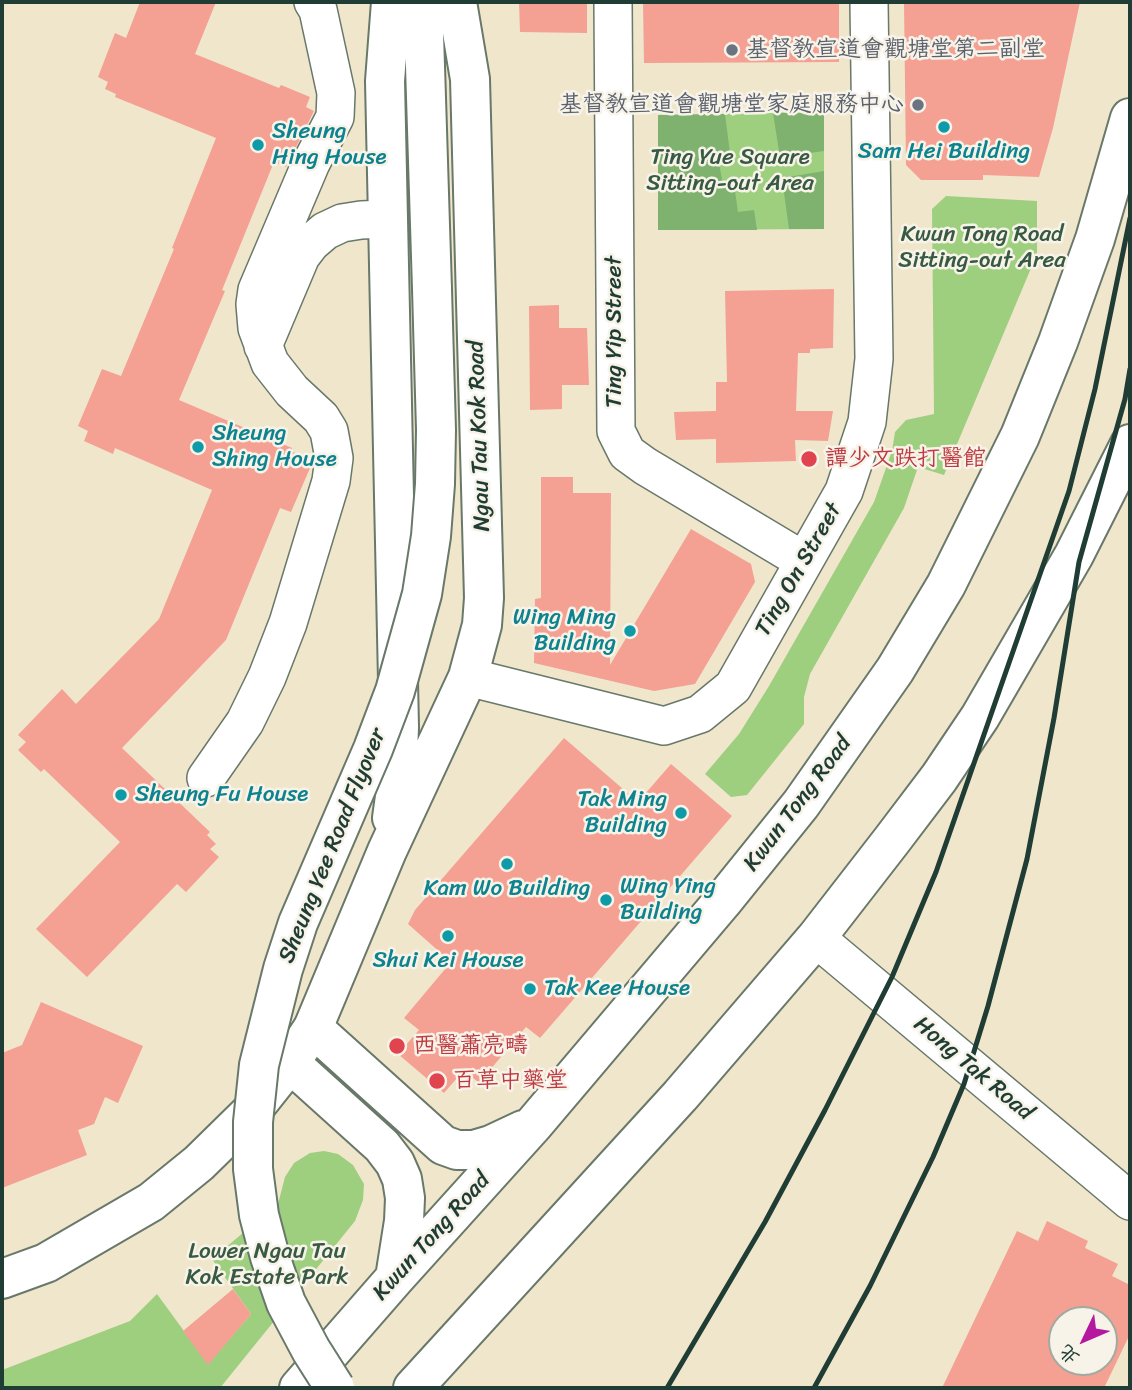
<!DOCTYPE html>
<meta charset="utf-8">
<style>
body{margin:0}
#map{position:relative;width:1132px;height:1390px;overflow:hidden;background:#f0e6cc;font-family:Sriracha,"LXGW WenKai TC",sans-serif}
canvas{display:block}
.frame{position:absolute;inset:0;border:4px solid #1f3d34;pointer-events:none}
.north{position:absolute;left:1048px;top:1306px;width:70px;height:70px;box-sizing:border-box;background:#f7f3e8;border:2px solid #a1aaa0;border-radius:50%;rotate:226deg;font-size:19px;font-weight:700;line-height:28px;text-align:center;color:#1f3d34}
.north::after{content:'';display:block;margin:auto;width:24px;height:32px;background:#b5179e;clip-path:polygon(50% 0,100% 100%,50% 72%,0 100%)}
</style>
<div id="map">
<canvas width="1132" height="1390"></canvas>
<div class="frame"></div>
<div class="north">北</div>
</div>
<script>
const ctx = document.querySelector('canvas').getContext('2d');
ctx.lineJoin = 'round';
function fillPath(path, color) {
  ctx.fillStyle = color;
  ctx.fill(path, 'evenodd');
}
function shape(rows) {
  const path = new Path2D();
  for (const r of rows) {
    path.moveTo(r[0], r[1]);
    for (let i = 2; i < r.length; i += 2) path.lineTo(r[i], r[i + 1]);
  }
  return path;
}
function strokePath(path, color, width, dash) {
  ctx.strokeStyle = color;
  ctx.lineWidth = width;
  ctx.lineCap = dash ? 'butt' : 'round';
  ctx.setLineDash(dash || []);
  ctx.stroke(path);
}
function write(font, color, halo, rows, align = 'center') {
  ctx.font = font + ' Sriracha,"LXGW WenKai TC",sans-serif';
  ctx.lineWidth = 5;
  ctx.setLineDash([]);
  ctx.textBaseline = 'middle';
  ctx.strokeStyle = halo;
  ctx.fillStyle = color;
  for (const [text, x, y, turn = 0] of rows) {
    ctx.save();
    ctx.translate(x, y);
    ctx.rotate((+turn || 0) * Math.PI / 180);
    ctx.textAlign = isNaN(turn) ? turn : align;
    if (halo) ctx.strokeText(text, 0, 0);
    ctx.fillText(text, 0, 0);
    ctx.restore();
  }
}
const green = shape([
 [824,112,824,229,658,230,658,115],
 [946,196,1037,201,1037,254,944,475,918,467,904,508,810,674,804,697,804,724,747,795,731,797,705,774,739,734,769,686,874,502,892,451,895,432,906,420,934,414,932,209],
 [324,1151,338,1154,353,1165,364,1184,363,1200,355,1221,220,1388,2,1388,2,1370,130,1321,157,1294,208,1364,251,1314,212,1259,250,1227,248,1212,278,1204,285,1177,294,1163,310,1153]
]);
const forest = shape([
 [824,112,824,151,780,157,773,113],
 [725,114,731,161,719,163,723,185,734,184,738,212,754,210,757,230,658,230,658,115],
 [824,171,824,229,789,229,782,178]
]);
const building = shape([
 [140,2,216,2,195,54,279,88,281,85,310,97,306,107,314,111,286,167,274,162,222,290,225,291,179,400,292,448,291,451,302,456,299,464,310,468,291,512,280,508,226,640,122,748,210,832,207,835,216,844,210,849,219,857,186,892,177,884,87,977,36,929,120,842,44,769,41,772,18,750,26,742,18,735,62,689,76,704,159,619,212,490,115,448,113,454,84,441,88,431,78,426,102,369,121,376,174,249,172,248,216,138,115,97,116,94,105,89,108,82,98,77,115,33,126,38],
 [519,2,587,2,587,33,520,32],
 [643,2,839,2,839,62,644,63],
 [904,2,1080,2,1053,128,1039,177,983,175,983,180,921,180,906,165],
 [834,289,833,348,810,349,810,353,798,353,796,411,833,411,828,441,795,440,796,461,716,463,716,439,676,440,674,412,716,411,716,382,727,382,725,291],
 [559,305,559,328,587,328,589,385,562,385,562,409,530,410,529,306],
 [541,477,573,477,573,493,611,493,610,665,691,529,751,564,755,582,695,684,654,691,534,663,535,599,541,598],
 [564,738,638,802,671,764,732,816,540,1038,526,1027,479,1083,464,1070,444,1093,398,1054,419,1030,404,1018,451,962,408,924,415,910],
 [41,1002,143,1046,118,1103,105,1097,94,1124,78,1130,87,1155,2,1188,2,1053,22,1045],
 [1047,1221,1088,1241,1085,1248,1118,1264,1112,1276,1130,1285,1130,1334,1104,1388,942,1388,1017,1231,1038,1241],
 [1062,1320,1104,1320,1104,1362,1062,1362],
 [233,1289,251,1314,208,1365,183,1331]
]);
const minor = shape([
 [613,2,616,431,627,453,645,466,804,561],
 [263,346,301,256,311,243,325,231,342,223,361,220,388,219],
 [468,677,664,726,700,714,733,687,844,491,867,422,874,359,869,2],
 [206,778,245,722,267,677,288,623,331,481,334,458,329,431,321,418,292,391,270,363,257,328,255,304,257,290,311,163,335,117,336,93,318,10,313,2],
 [816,938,1130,1201]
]);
const major = shape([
 [391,2,385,81,399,727,397,782,392,818],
 [423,2,432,289],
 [2,1279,46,1263,151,1202,199,1163,251,1112,290,1063,313,1028,387,851,468,677,482,625,484,598,470,79,457,2]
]);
const highway = shape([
 [313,1028,443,1145,457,1150,474,1150,491,1145,523,1130],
 [290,1063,382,1146,395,1163,402,1179,405,1198,404,1221,395,1278],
 [299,1388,395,1278,534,1124,722,902,801,804,895,670,946,585,1020,436,1058,342,1095,239,1130,118],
 [413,1388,680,1096,816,938,892,840,939,778,980,717,1074,555,1130,444]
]);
const rail = shape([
 [667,1388,765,1222,825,1110,892,977,936,872,1069,491,1095,389,1130,218],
 [814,1388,870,1286,933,1157,964,1084,988,1006,1027,859,1054,718,1079,562,1125,399,1130,369]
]);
const majorBridge = shape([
 [335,1388,311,1350,286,1303,270,1257,259,1215,253,1169,253,1122,259,1065,283,969,298,923,373,749,395,691,422,594,431,536,435,484,436,430,432,289]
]);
const markers = [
 [732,50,7,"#6b7280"],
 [918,105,7,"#6b7280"],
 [944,127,7,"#0f9aa8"],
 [258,145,7,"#0f9aa8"],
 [198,447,7,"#0f9aa8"],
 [809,459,9,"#e0444e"],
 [630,631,7,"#0f9aa8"],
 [121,795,7,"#0f9aa8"],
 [681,813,7,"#0f9aa8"],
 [507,864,7,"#0f9aa8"],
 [606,900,7,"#0f9aa8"],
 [448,936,7,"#0f9aa8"],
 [530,989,7,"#0f9aa8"],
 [397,1046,9,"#e0444e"],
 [437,1081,9,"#e0444e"]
];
const worshipNames = [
 ["基督教宣道會觀塘堂第二副堂",746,50],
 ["基督教宣道會觀塘堂家庭服務中心",904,105,"right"]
];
const cultureNames = [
 ["Sheung",272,132],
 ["Hing House",272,158],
 ["Sam Hei Building",944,152,"center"],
 ["Sheung",212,434],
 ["Shing House",212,460],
 ["Wing Ming",616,618,"right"],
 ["Building",616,644,"right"],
 ["Sheung Fu House",135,795],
 ["Tak Ming",667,800,"right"],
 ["Building",667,826,"right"],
 ["Wing Ying",620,887],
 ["Building",620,913],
 ["Kam Wo Building",507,889,"center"],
 ["Shui Kei House",448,961,"center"],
 ["Tak Kee House",544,989]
];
const parkNames = [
 ["Ting Yue Square",730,158],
 ["Sitting-out Area",730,184],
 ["Kwun Tong Road",982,235],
 ["Sitting-out Area",982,261],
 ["Lower Ngau Tau",267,1252],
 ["Kok Estate Park",267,1278]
];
const streetNames = [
 ["Ting Yip Street",615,332,-90],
 ["Ngau Tau Kok Road",480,436,-92],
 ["Ting On Street",799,570,-60],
 ["Kwun Tong Road",798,804,-53],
 ["Sheung Yee Road Flyover",333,846,-68],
 ["Hong Tak Road",973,1069,40],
 ["Kwun Tong Road",432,1237,-48]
];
const healthNames = [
 ["譚少文跌打醫館",825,459],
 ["西醫蕭亮疇",413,1046],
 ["百草中藥堂",453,1081]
];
fillPath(green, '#9dcf7f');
fillPath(forest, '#7eb26e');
fillPath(building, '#f4a093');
strokePath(minor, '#687869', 40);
strokePath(major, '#687869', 42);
strokePath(highway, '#687869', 42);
strokePath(minor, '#fff', 37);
strokePath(major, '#fff', 38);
strokePath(highway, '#fff', 38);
strokePath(rail, '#1f3d34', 5);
strokePath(majorBridge, '#687869', 42, []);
strokePath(majorBridge, '#fff', 38);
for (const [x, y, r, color] of markers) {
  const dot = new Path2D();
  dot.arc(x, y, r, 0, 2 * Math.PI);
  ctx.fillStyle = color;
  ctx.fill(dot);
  strokePath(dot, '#f7f3e8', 2.5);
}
write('23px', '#5b616d', '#f7f3e8', worshipNames, 'left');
write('23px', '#0d838f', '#f7f3e8', cultureNames, 'left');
write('23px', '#385a43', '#f7f3e8', parkNames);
write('23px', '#1f3d34', '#f7f3e8', streetNames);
write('23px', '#be3a42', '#f7f3e8', healthNames, 'left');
</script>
